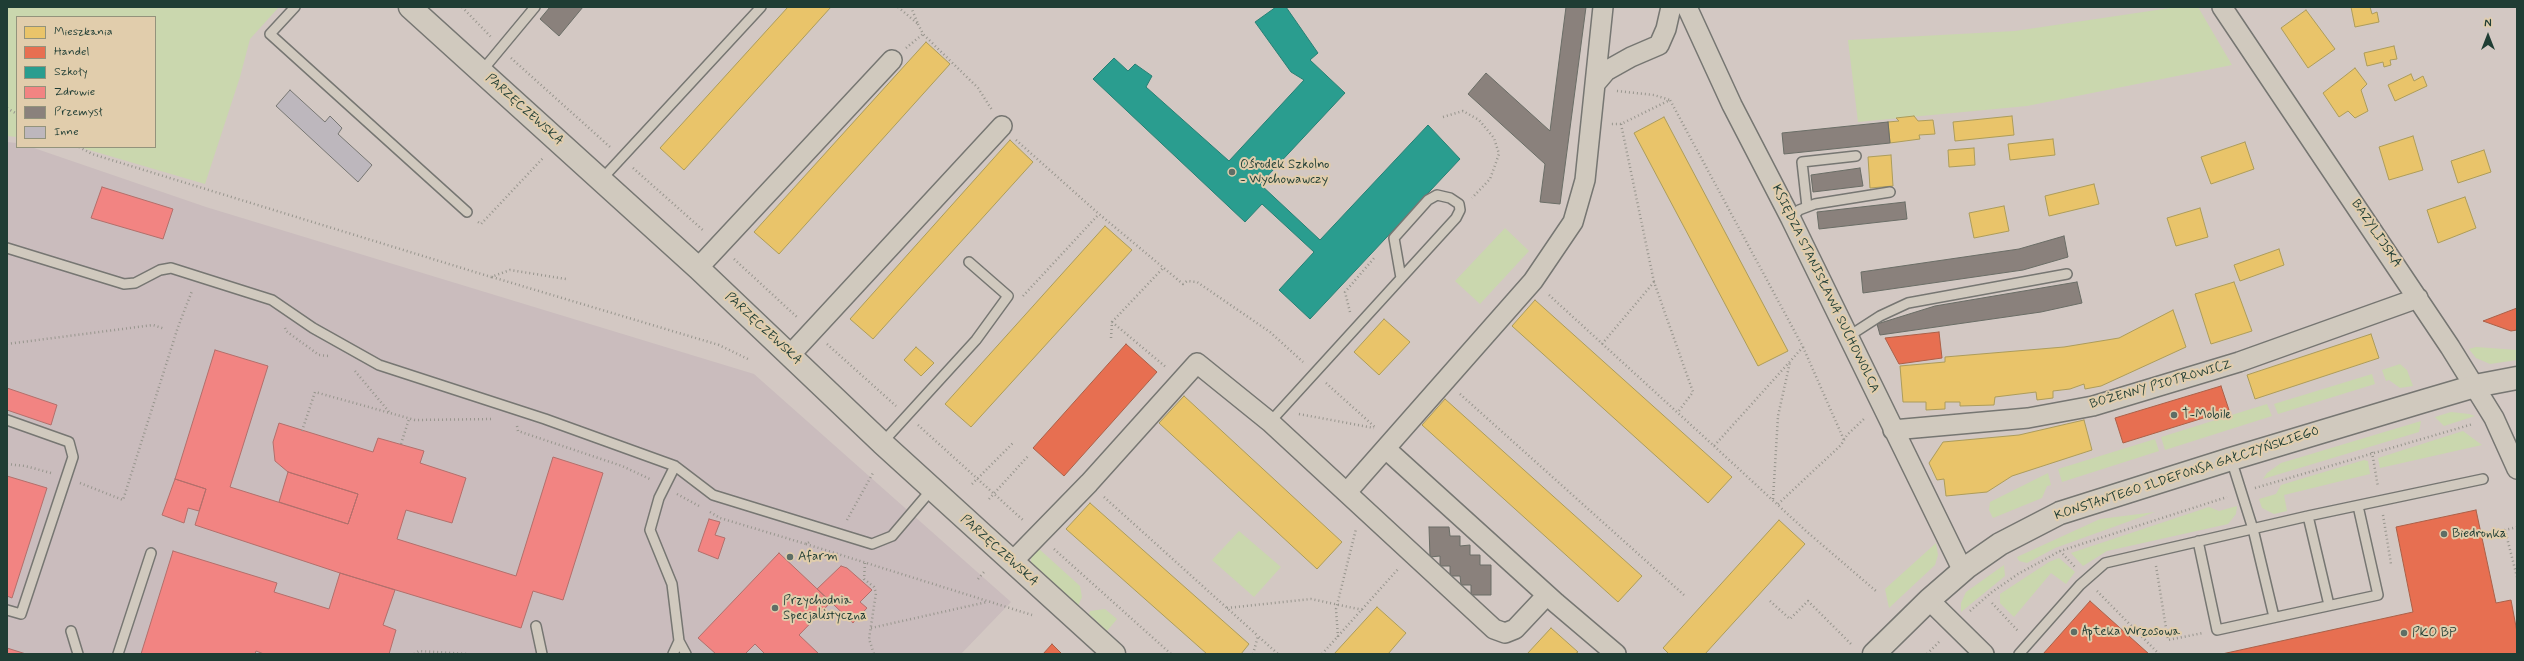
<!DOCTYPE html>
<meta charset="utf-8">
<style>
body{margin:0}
#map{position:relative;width:2524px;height:661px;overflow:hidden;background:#d3c8c3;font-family:Mynerve,sans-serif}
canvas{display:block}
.frame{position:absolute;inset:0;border:8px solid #1f3d34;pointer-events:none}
.legend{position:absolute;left:16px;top:16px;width:140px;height:132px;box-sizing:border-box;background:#e1cdac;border:1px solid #93937c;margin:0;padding:5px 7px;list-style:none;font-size:12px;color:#1f3d34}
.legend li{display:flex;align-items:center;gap:8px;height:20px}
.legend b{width:20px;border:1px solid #93937c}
.north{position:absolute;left:2468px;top:16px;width:40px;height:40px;-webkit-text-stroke:3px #e1cdac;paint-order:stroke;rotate:0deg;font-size:11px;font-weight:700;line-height:16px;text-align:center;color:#1f3d34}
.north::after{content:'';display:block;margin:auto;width:14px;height:18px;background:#1f3d34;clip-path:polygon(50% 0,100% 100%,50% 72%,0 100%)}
</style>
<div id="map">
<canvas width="2524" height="661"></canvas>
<div class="frame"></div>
<ul class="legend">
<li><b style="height:11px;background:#e9c46a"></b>Mieszkania</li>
<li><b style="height:11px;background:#e76f51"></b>Handel</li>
<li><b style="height:11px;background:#2a9d8f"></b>Szkoły</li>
<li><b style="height:11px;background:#f28482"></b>Zdrowie</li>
<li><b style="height:11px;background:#8a817c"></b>Przemysł</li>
<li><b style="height:11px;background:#bdb7bd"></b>Inne</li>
</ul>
<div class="north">N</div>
</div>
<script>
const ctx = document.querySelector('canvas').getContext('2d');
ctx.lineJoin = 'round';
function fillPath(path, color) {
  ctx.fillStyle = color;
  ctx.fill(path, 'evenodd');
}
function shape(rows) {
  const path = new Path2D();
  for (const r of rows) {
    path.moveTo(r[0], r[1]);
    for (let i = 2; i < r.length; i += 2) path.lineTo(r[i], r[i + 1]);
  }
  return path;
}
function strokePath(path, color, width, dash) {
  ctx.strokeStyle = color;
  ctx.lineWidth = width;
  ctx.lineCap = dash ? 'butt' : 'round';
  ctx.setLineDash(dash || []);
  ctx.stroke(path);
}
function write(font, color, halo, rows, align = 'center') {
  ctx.font = font + ' Mynerve,sans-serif';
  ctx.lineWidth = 4;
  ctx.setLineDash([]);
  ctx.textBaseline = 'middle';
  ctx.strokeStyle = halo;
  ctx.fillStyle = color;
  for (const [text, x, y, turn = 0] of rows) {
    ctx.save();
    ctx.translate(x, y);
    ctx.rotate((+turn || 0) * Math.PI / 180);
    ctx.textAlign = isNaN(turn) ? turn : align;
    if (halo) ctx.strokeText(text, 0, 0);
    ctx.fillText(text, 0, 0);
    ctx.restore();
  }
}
const built = shape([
 [7,142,17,143,17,147,31,147,206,207,754,374,1011,602,961,654,7,654]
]);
const green = shape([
 [7,7,279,7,250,39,240,77,205,184,79,147,155,147,155,17,17,17,17,137,7,136],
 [2177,7,2198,7,2232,65,2027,106,1858,122,1848,40,2015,31],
 [1505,228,1529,251,1480,304,1455,281],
 [2476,347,2517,350,2517,360,2490,364,2476,358,2469,349],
 [2400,364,2407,370,2413,386,2400,388,2389,380,2386,381,2382,370],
 [2372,374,2375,384,2278,414,2274,404],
 [2267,404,2272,416,2165,450,2161,437],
 [2451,412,2469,414,2475,416,2444,426,2435,417],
 [2421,421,2419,432,2263,479,2267,473,2281,463],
 [2463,431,2482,445,2380,468,2378,458],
 [2155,439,2159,451,2062,482,2058,469],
 [2364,460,2368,461,2370,474,2284,495,2287,511,2274,514,2262,508,2259,499,2276,494,2281,485],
 [2048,473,2051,485,2047,486,2042,498,1993,518,1989,510,1990,502],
 [2237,506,2236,514,2228,524,2107,551,2083,566,2071,553,2209,507,2219,511],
 [2155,512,2055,548,2027,563,2019,561,2017,557,2100,519],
 [1239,531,1281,567,1254,597,1212,560],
 [1936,543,1938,555,1935,565,1889,608,1885,589],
 [1038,548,1080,586,1082,597,1078,606,1031,562,1031,555],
 [2059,558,2075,572,2066,584,2051,573,2014,617,2000,603,2000,594,2049,562],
 [2004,565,2005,576,1961,612,1961,603,1966,592],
 [1105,609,1117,619,1107,631,1089,614,1090,611]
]);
const homes = shape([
 [788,7,831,7,684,170,660,148,788,7],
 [2351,7,2370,7,2372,14,2377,12,2379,22,2355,27,2351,7],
 [2306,10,2335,49,2308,68,2281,28,2306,10],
 [926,42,950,64,779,254,754,232,926,42],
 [2394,46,2397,59,2390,60,2391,65,2384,67,2383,62,2367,66,2364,53,2394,46],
 [2355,68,2367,84,2361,90,2368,111,2355,118,2348,111,2339,117,2323,93,2355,68],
 [2411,74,2414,81,2423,76,2427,86,2395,101,2388,85,2411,74],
 [1914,116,1918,121,1933,120,1935,134,1919,135,1920,139,1890,143,1888,122,1899,121,1896,118,1914,116],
 [2012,116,2014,135,1955,141,1953,122,2012,116],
 [1664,117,1788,351,1758,366,1634,133,1664,117],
 [2413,136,2423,170,2389,180,2379,147,2413,136],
 [2053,139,2055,155,2010,160,2008,144,2053,139],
 [1010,140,1033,162,873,339,850,319,1010,140],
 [2245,142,2254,169,2211,184,2201,157,2245,142],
 [1974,148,1975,165,1949,167,1948,150,1974,148],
 [2484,150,2491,172,2458,183,2451,161,2484,150],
 [1891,155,1893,186,1870,188,1868,157,1891,155],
 [2094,184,2099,204,2049,216,2045,196,2094,184],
 [2465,197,2476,228,2438,243,2427,210,2465,197],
 [2004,206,2009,231,1974,238,1969,213,2004,206],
 [2200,208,2208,237,2176,246,2167,218,2200,208],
 [1105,226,1132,250,971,427,945,404,1105,226],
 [2279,249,2284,265,2240,281,2234,265,2279,249],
 [2234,282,2252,331,2211,344,2195,294,2234,282],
 [1535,300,1732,477,1708,503,1512,326,1535,300],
 [2173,310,2186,347,2101,386,2085,389,2084,384,2070,389,2053,391,2053,398,2037,400,2036,392,1995,397,1994,405,1960,406,1960,402,1945,402,1945,409,1926,410,1926,402,1903,402,1900,366,1945,362,1945,357,2064,347,2119,338,2173,310],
 [1384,319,1410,342,1379,375,1354,352,1384,319],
 [2371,334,2379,358,2255,399,2247,375,2371,334],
 [916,347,934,363,921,376,904,360,916,347],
 [1184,396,1342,542,1317,569,1159,423,1184,396],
 [1445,399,1642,576,1618,602,1422,425,1445,399],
 [2084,420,2092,450,2012,476,1987,492,1946,496,1944,479,1937,480,1929,463,1943,442,2019,435,2084,420],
 [1090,503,1249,644,1241,654,1207,654,1066,529,1090,503],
 [1779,520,1805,544,1705,654,1669,654,1663,648,1779,520],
 [1377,607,1406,633,1388,654,1334,654,1377,607],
 [1551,628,1578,652,1575,654,1527,654,1551,628]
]);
const shops = shape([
 [2517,308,2517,330,2511,331,2483,321,2517,308],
 [1939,332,1942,358,1899,364,1885,338,1939,332],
 [1126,344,1157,372,1064,476,1033,448,1126,344],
 [2221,386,2229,410,2123,443,2115,418,2221,386],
 [2476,510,2496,603,2511,600,2517,632,2517,654,2222,654,2413,612,2396,527,2476,510],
 [2090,601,2149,654,2043,654,2090,601],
 [1052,644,1062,654,1043,654,1052,644]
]);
const schools = shape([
 [1276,7,1286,7,1318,53,1310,60,1345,93,1260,184,1320,240,1428,125,1460,159,1310,319,1279,290,1314,252,1262,204,1245,222,1093,79,1114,58,1128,71,1135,64,1152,76,1146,87,1229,161,1304,80,1291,72,1255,22,1276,7]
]);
const health = shape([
 [102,187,173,209,163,239,91,218,102,187],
 [215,350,268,366,230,487,348,524,358,494,288,472,275,461,273,442,279,423,373,452,378,438,424,451,420,463,466,478,452,523,406,510,397,539,516,576,553,457,603,473,563,600,533,591,521,628,340,573,195,525,206,489,175,479,215,350],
 [7,388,57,405,51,425,7,410,7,388],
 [288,472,358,494,348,524,279,502,288,472],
 [7,476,47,488,12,598,7,596,7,476],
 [175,479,206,489,199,511,188,508,184,523,162,515,175,479],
 [709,519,720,522,715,535,725,538,718,559,698,551,709,519],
 [173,551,277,583,274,592,329,609,340,573,395,590,383,625,396,630,389,654,264,654,256,651,255,654,141,654,173,551],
 [779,553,831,602,799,635,819,654,765,654,755,644,745,654,716,654,698,638,779,553],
 [841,566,847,568,872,590,860,602,867,608,853,623,817,589,841,566],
 [7,648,26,654,7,654,7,648]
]);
const industry = shape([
 [550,7,583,7,559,36,540,19,550,7],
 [1566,7,1586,7,1560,204,1540,202,1545,164,1468,94,1486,73,1550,131,1566,7],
 [1888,122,1890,143,1784,154,1782,133,1888,122],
 [1860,168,1863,186,1813,192,1811,175,1860,168],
 [1905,202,1907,219,1819,229,1817,212,1905,202],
 [2064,236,2068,257,2023,270,1863,293,1861,272,2019,249,2064,236],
 [2077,282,2082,303,2041,312,1880,335,1877,324,1935,306,2077,282],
 [1429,527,1449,527,1450,536,1460,536,1460,546,1470,545,1470,555,1480,555,1480,565,1491,565,1491,595,1471,595,1471,585,1461,585,1460,576,1450,576,1450,566,1440,566,1440,556,1430,557,1429,527]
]);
const building = shape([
 [290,90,325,122,330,116,342,128,338,134,372,165,358,182,276,106,290,90]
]);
const path = shape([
 [462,7,491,37],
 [898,7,918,24,911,7],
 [918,24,923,34,978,88,992,110],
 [906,48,923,34],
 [511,58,610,147],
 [1617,91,1654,95,1670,100],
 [7,108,17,114],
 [1443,117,1463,111,1479,120,1494,138,1499,154,1490,179,1472,198],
 [1621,124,1654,282],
 [1016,140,1099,214,1183,284,1187,281,1197,282,1270,332,1303,362],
 [79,147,92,154,491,277,510,270,566,279],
 [633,168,704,231],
 [478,222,481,224,544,157],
 [734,259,798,318],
 [492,277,719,345,750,360],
 [1549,295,1714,446,1803,347,1670,100,1621,124,1610,124],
 [1023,296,1099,214],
 [1350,312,1345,292,1375,257],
 [1112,322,1167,368],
 [285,328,286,331,319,355,329,356],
 [1111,338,1112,322,1164,267],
 [7,344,153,325,165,329],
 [827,344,896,406],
 [1602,344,1654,282,1693,392,1678,412],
 [1803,347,1844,440],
 [355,371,390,413],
 [1326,383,1376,428],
 [1460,394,1684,595],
 [1299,414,1374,428],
 [918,425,1024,521],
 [517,426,518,431,622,466,652,480],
 [302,431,315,392,415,420,493,419],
 [401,444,409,419],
 [1714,446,1806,531,1876,591],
 [2372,452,2378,487],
 [7,464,25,466,51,473],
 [80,483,123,500,178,327,192,291],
 [972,484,1014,442],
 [2255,488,2473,424],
 [677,494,699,506],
 [1104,497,1258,636],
 [989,499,1029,455],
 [1773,499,1778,416,1790,362],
 [1778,504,1841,445,1847,435,1865,418],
 [710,512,720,518,806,544,811,541],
 [2383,515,2391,564],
 [847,520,873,473],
 [2517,527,2505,530,2517,577],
 [806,544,1032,615],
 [1054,549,1171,654],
 [2060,551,2076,568],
 [865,563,864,579,874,587,876,593,869,639,874,654],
 [2156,566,2168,640,2203,633],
 [978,579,984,572],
 [2097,591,2159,654],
 [1770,601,1790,619,1808,601,1851,644],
 [1992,603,2019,632],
 [1227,608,1311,599,1363,610],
 [1970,611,1992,592,2018,574,2060,551,2227,497],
 [871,628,987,602],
 [1338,637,1336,609,1356,529],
 [414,654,419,651,468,654],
 [1253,654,1258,636,1278,654],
 [1322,654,1399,568],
 [1927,654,1941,640]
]);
const lane = shape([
 [295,7,270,34,467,212],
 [481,72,535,7],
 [601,180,761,7],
 [1807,207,1802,162,1856,156],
 [1791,219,1799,210,1815,204,1890,192],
 [7,248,124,284,135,283,160,270,171,268,272,300,313,328,379,365,545,419,675,466,713,495,872,544,892,536,932,489],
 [1849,336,1880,316,1908,303,2067,274],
 [7,420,69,442,73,457,21,614,7,610],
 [1270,422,1456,218,1460,210,1459,204,1450,198,1437,195,1428,200,1394,238,1401,278],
 [882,443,976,340,1008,296,969,262],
 [2231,459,2253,529,2274,617],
 [2308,516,2329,605],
 [2198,541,2217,630,2378,595,2358,506],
 [536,626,542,654],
 [71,631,78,654],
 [679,641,686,654],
 [118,654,151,553],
 [673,654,679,641,672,584,650,530,659,498,675,466],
 [2019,654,2080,585,2105,563,2308,516,2483,479]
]);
const street = shape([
 [1687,7,1732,105,1791,219,1963,571],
 [2222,7,2450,347,2494,418,2517,469],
 [1595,84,1606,71,1631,57,1659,45,1666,29,1671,7],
 [698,268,892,60],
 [791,354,1002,126],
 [1893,430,2028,418,2093,406,2239,362,2418,298],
 [1386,449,1556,603,1616,654],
 [1347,492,1533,281,1573,222,1585,180,1603,7],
 [1012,562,1089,483,1197,363,1270,422,1494,629,1505,633,1515,629,1547,595],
 [1929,600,1984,654]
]);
const secondary = shape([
 [410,7,698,268,882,443,1114,654],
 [1874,654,1929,600,1967,567,2000,544,2060,513,2231,459,2424,401,2475,386,2517,378]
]);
const markers = [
 [1232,172,4,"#5e6e66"],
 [2174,415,4,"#5e6e66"],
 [2444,534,4,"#5e6e66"],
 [790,557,4,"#5e6e66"],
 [775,608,4,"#5e6e66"],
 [2074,632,4,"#5e6e66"],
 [2404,633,4,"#5e6e66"]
];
const streetNames = [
 ["PARZĘCZEWSKA",524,110,42],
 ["BAZYLIJSKA",2376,234,56],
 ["KSIĘDZA STANISŁAWA SUCHOWOLCA",1825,289,64],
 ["PARZĘCZEWSKA",763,329,43],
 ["BOŻENNY PIOTROWICZ",2161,385,-16],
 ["KONSTANTEGO ILDEFONSA GAŁCZYŃSKIEGO",2187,474,-18],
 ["PARZĘCZEWSKA",999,551,42]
];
const poiNames = [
 ["Ośrodek Szkolno",1240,165],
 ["- Wychowawczy",1240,180],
 ["T-Mobile",2182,415],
 ["Biedronka",2452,534],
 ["Afarm",798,557],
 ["Przychodnia",783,601],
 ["Specjalistyczna",783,616],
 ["Apteka Wrzosowa",2082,632],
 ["PKO BP",2412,633]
];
fillPath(built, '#cabcbd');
fillPath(green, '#cad7ae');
fillPath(homes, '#e9c46a');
strokePath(homes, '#ac9c5a', 1);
fillPath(shops, '#e76f51');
strokePath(shops, '#ab6048', 1);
fillPath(schools, '#2a9d8f');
strokePath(schools, '#278074', 1);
fillPath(health, '#f28482');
strokePath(health, '#b36f6b', 1);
fillPath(industry, '#8a817c');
strokePath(industry, '#6a6d66', 1);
fillPath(building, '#bdb7bd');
strokePath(building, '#767672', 1);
strokePath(lane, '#767672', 12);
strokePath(street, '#767672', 22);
strokePath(secondary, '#767672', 25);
strokePath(path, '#97958d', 2.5, [1, 3]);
strokePath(lane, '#d0c9be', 9);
strokePath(street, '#d0c9be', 19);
strokePath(secondary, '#d0c9be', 22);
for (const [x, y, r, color] of markers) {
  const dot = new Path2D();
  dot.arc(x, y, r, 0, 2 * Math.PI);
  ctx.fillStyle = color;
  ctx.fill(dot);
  strokePath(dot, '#e1cdac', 1.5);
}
write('13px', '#1f3d34', '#e1cdac', streetNames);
write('13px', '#1f3d34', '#e1cdac', poiNames, 'left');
</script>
